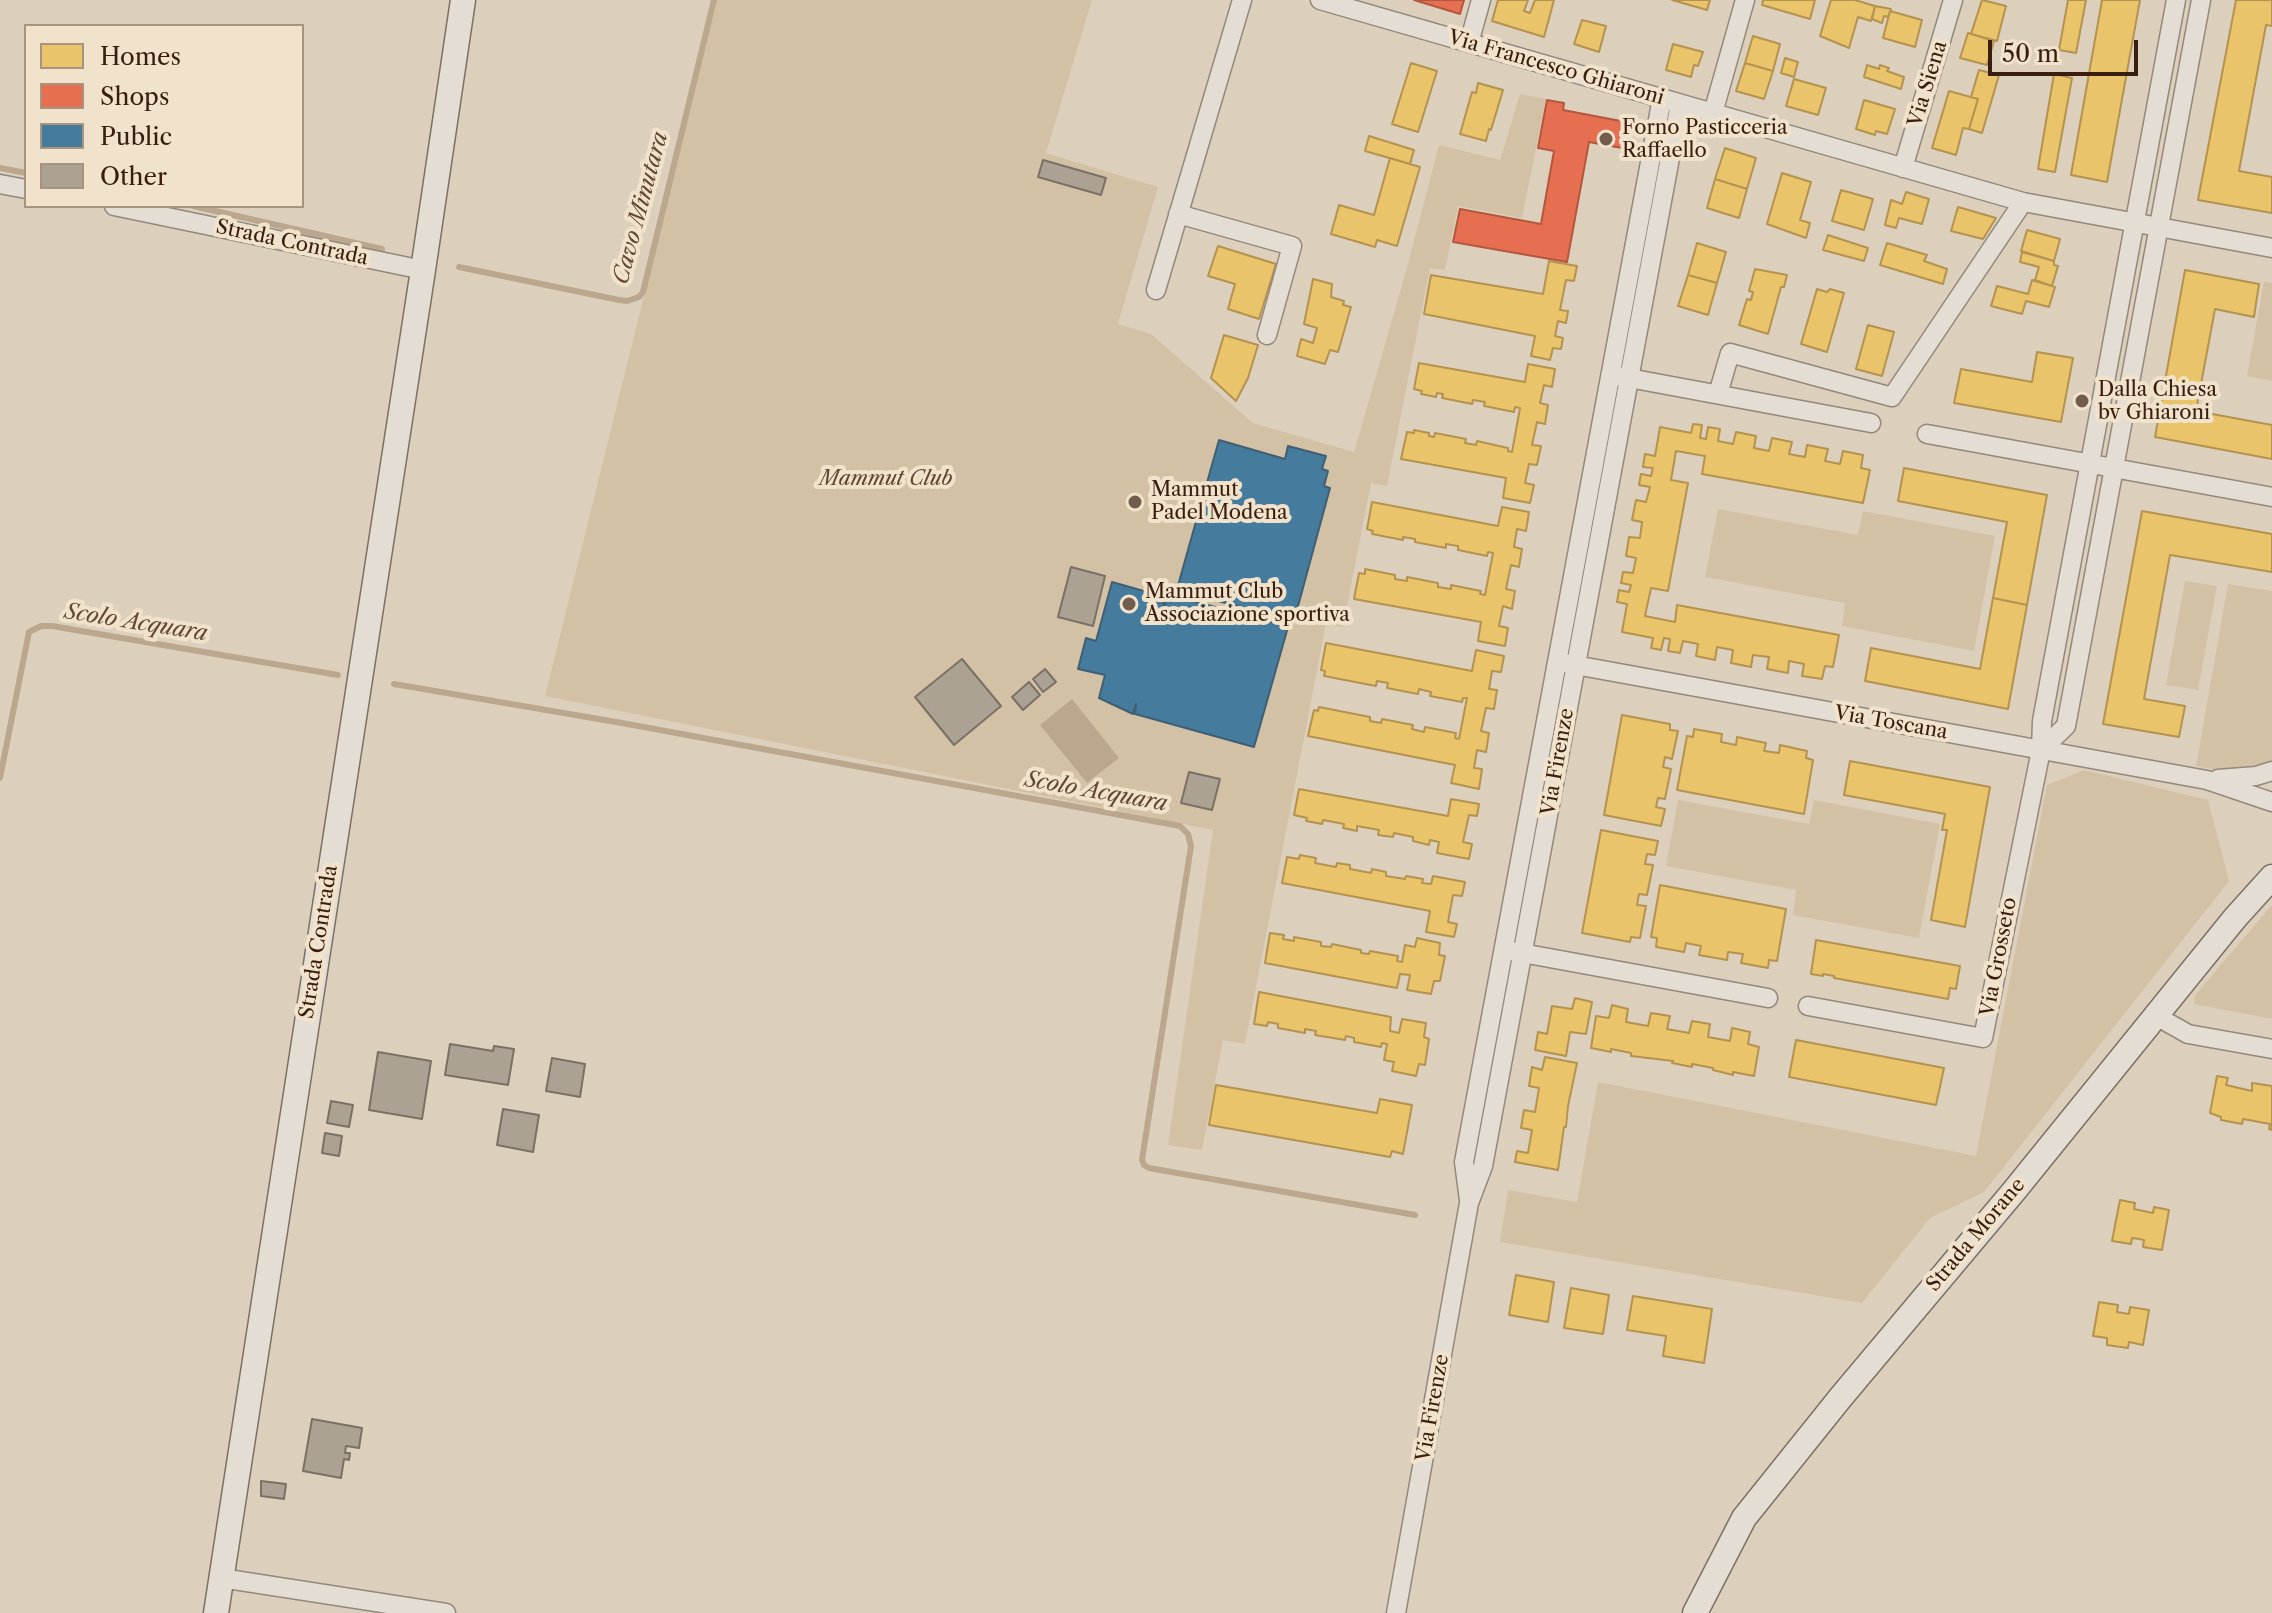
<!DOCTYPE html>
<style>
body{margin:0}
#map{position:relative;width:2272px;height:1613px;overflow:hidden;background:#dcd0bc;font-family:"Libre Caslon Text",serif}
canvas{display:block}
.legend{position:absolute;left:24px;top:24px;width:280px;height:184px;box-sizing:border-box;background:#f1e2cb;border:2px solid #a79480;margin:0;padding:10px 14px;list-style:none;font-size:24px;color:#391e10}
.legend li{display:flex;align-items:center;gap:16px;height:40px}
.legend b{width:40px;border:2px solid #a79480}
.scale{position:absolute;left:1988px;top:40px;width:150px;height:36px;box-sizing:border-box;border:4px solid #391e10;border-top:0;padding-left:10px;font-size:24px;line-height:28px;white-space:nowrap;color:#391e10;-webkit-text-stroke:6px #f1e2cb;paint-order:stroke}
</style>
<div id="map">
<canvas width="2272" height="1613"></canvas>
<ul class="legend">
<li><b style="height:22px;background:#e9c46a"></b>Homes</li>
<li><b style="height:22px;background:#e76f51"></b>Shops</li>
<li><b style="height:22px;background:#457b9d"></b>Public</li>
<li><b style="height:22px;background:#aca294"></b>Other</li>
</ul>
<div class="scale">50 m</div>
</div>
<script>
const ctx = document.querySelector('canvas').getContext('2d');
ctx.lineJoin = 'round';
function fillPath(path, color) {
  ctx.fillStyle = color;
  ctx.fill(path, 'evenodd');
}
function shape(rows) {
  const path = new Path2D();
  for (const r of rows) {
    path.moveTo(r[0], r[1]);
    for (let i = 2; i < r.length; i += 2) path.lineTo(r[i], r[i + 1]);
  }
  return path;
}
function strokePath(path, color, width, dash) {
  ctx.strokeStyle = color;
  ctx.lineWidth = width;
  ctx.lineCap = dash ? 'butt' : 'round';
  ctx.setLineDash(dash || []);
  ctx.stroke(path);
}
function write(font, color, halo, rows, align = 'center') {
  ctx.font = font + ' "Libre Caslon Text",serif';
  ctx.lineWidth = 8;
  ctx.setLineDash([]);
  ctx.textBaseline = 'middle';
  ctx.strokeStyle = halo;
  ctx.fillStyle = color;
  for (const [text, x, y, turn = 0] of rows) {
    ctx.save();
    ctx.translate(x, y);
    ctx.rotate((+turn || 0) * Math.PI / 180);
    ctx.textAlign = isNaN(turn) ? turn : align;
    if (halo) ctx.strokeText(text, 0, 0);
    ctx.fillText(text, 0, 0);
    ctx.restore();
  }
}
const green = shape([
 [717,0,1092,0,1046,153,1158,187,1118,324,1151,334,1253,423,1354,452,1406,271,1439,145,1500,160,1520,94,1546,99,1522,218,1458,206,1445,270,1430,268,1387,486,1371,483,1343,627,1326,624,1245,1044,1223,1040,1202,1150,1168,1145,1213,830,545,696],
 [2264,282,2272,283,2272,381,2247,376],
 [1718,509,1858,535,1863,511,1995,536,1974,651,1842,626,1845,603,1705,577],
 [2185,581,2217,586,2198,690,2166,685],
 [2228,584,2272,591,2272,763,2238,774,2196,766],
 [2084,770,2208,800,2229,881,1984,1192,1930,1218,1862,1303,1500,1242,1508,1190,1577,1202,1598,1082,1976,1156,2047,785],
 [1678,800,1809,824,1814,800,1940,824,1919,938,1793,915,1796,890,1666,866],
 [2272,905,2272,1019,2194,1004,2195,995]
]);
const water = shape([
 [1072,699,1119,758,1087,783,1040,725]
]);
const homes = shape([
 [1498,0,1528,0,1524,11,1530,13,1535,0,1554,0,1544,37,1492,21,1498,0],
 [1672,0,1710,0,1707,10,1672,0],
 [1763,0,1815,0,1810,19,1762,5,1763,0],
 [1831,0,1855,0,1875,6,1871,21,1858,17,1849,48,1820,36,1831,0],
 [1982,0,2006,6,1997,41,1971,34,1982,0],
 [2068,0,2086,0,2076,53,2059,50,2068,0],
 [2102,0,2140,0,2107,182,2071,175,2102,0],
 [2236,0,2272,0,2272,26,2266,25,2239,171,2272,177,2272,213,2198,200,2236,0],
 [1875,6,1891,9,1888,17,1884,16,1882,23,1872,19,1875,6],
 [1890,11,1922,20,1915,47,1883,38,1890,11],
 [1582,20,1606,26,1599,52,1574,44,1582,20],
 [1968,33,1994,41,1987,65,1960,58,1968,33],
 [1753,36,1780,44,1773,71,1745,63,1753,36],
 [1673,44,1703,52,1698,66,1694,65,1691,77,1666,70,1673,44],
 [1785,58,1798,62,1794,77,1781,73,1785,58],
 [1411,63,1437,71,1418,132,1392,124,1411,63],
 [1745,63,1773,71,1764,99,1736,91,1745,63],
 [1867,65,1879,69,1880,65,1889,68,1887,71,1904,77,1901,89,1864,77,1867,65],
 [1979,70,1999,75,1982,133,1969,129,1978,99,1971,97,1979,70],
 [2054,74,2072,78,2055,172,2038,169,2054,74],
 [1794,79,1826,88,1818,115,1786,106,1794,79],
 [1478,83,1503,90,1491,130,1489,129,1486,141,1460,134,1472,92,1476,93,1478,83],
 [1949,91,1978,99,1969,129,1963,128,1956,155,1932,148,1949,91],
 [1864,100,1895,109,1887,134,1876,131,1875,135,1856,129,1864,100],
 [1369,136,1414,150,1410,164,1365,151,1369,136],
 [1725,148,1756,158,1747,189,1715,179,1725,148],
 [1390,158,1420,167,1397,246,1377,240,1375,247,1331,234,1339,205,1374,215,1390,158],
 [1782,173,1811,182,1800,220,1810,223,1806,238,1767,224,1782,173],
 [1715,179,1747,189,1739,218,1707,208,1715,179],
 [1841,190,1873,199,1864,230,1832,221,1841,190],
 [1906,192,1929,199,1922,224,1899,218,1896,228,1885,225,1891,200,1902,204,1906,192],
 [1958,207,1996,218,1983,239,1951,231,1958,207],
 [2027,230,2060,239,2054,261,2021,251,2027,230],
 [1828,235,1868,248,1864,261,1823,250,1828,235],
 [1697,243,1726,252,1717,283,1688,275,1697,243],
 [1887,243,1927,255,1924,261,1947,269,1943,284,1880,265,1887,243],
 [1218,246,1276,264,1259,319,1228,309,1235,284,1208,276,1218,246],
 [2022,252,2054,261,2054,265,2058,266,2052,286,2035,280,2039,267,2020,262,2022,252],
 [1549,261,1577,266,1574,281,1566,280,1560,310,1568,311,1566,323,1558,321,1555,336,1563,338,1561,349,1553,348,1550,360,1531,356,1535,336,1424,314,1431,275,1543,294,1549,261],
 [1755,269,1787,275,1784,287,1781,287,1768,334,1739,325,1747,299,1751,300,1753,292,1749,291,1755,269],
 [2185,270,2259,284,2254,317,2215,309,2196,411,2272,425,2272,459,2155,437,2185,270],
 [1688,275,1717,283,1708,315,1678,306,1688,275],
 [1313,279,1332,284,1331,297,1344,301,1343,305,1351,307,1338,352,1330,350,1325,364,1297,356,1301,339,1313,343,1317,328,1304,324,1313,279],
 [2032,280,2055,287,2049,307,2026,301,2022,314,1991,306,1997,286,2028,294,2032,280],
 [1817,289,1827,292,1830,289,1844,293,1827,352,1801,344,1817,289],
 [1868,325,1894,332,1882,376,1856,369,1868,325],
 [1224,335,1258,345,1248,378,1236,401,1211,378,1224,335],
 [2037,352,2073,358,2061,422,1954,403,1961,369,2032,382,2037,352],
 [1419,363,1525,382,1528,364,1555,369,1552,387,1544,385,1540,403,1548,405,1545,424,1537,422,1532,445,1541,446,1537,465,1529,464,1525,483,1534,485,1530,503,1503,498,1506,478,1401,459,1407,432,1414,433,1414,430,1429,433,1429,436,1434,437,1435,433,1466,439,1465,443,1476,445,1477,441,1508,448,1508,451,1512,452,1520,408,1515,407,1514,412,1484,406,1485,402,1473,400,1472,404,1442,398,1443,394,1437,393,1436,397,1421,394,1422,391,1414,389,1419,363],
 [1693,424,1702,425,1700,438,1706,439,1708,427,1720,429,1718,441,1733,444,1736,432,1756,436,1754,448,1769,451,1772,438,1792,442,1789,454,1805,457,1807,445,1828,449,1825,461,1840,464,1843,451,1863,455,1861,468,1870,470,1863,503,1702,474,1705,456,1676,451,1671,480,1688,483,1668,591,1651,588,1645,616,1675,622,1677,605,1839,635,1833,667,1825,666,1822,679,1802,676,1804,664,1789,661,1788,673,1767,669,1769,657,1753,655,1751,667,1731,663,1733,650,1717,647,1715,660,1696,656,1698,644,1683,641,1680,653,1668,651,1670,639,1664,638,1661,650,1651,648,1653,638,1622,632,1627,604,1617,602,1619,590,1629,592,1631,585,1621,583,1623,572,1633,573,1636,558,1626,556,1629,537,1640,538,1642,522,1632,520,1636,500,1646,502,1650,487,1639,485,1641,474,1651,476,1653,468,1643,467,1645,454,1655,456,1660,427,1691,433,1693,424],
 [1904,468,2047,495,2027,605,1993,598,2007,522,1898,501,1904,468],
 [1372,502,1498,526,1502,507,1529,512,1526,531,1517,529,1514,547,1522,549,1519,567,1511,565,1506,589,1515,591,1512,609,1503,606,1499,626,1508,628,1505,646,1478,641,1481,622,1354,599,1359,573,1365,574,1365,569,1395,575,1395,579,1407,581,1407,577,1438,583,1438,587,1451,589,1451,585,1481,591,1480,594,1485,595,1493,553,1488,552,1487,556,1458,550,1458,546,1446,544,1446,548,1415,542,1415,539,1403,537,1403,540,1372,534,1373,531,1367,529,1372,502],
 [2142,511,2272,534,2272,572,2170,555,2144,699,2185,706,2179,737,2103,724,2142,511],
 [1993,598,2027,605,2008,709,1865,681,1871,648,1980,669,1993,598],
 [1326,643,1472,671,1476,650,1504,656,1501,672,1492,671,1489,689,1497,690,1494,709,1486,708,1481,731,1489,733,1486,752,1477,750,1474,768,1482,769,1479,789,1451,783,1455,765,1308,736,1314,710,1318,711,1319,707,1370,717,1370,721,1381,723,1382,719,1413,725,1412,729,1424,732,1425,727,1456,733,1455,738,1459,739,1467,698,1463,698,1462,702,1430,696,1431,692,1419,689,1418,694,1387,688,1388,683,1377,681,1376,686,1324,676,1325,671,1321,670,1326,643],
 [1622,715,1670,724,1670,730,1678,731,1672,759,1665,757,1663,767,1671,769,1665,799,1658,798,1656,807,1665,809,1661,826,1604,815,1622,715],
 [1694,729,1722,734,1721,742,1736,745,1737,737,1766,743,1764,751,1779,753,1780,745,1807,751,1806,758,1813,760,1804,814,1677,790,1687,736,1693,737,1694,729],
 [1850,761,1990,787,1965,927,1931,920,1947,830,1942,830,1945,814,1844,795,1850,761],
 [1299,789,1448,816,1451,799,1479,804,1477,816,1469,815,1463,842,1472,844,1469,859,1437,853,1439,842,1430,840,1429,845,1413,841,1413,837,1394,833,1393,837,1378,835,1379,830,1357,826,1357,831,1343,828,1344,824,1323,820,1322,824,1306,821,1307,818,1294,815,1299,789],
 [1601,830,1658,841,1655,855,1647,854,1645,864,1653,865,1647,895,1639,894,1637,905,1646,906,1640,938,1631,937,1630,942,1582,933,1601,830],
 [1300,855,1316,858,1315,863,1336,867,1337,863,1350,865,1350,869,1371,873,1372,869,1386,872,1386,876,1405,879,1406,876,1423,879,1422,883,1431,884,1433,876,1465,882,1462,896,1453,895,1448,922,1457,924,1454,937,1426,932,1430,911,1282,883,1287,857,1299,859,1300,855],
 [1660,885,1786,909,1777,961,1769,960,1768,968,1741,963,1743,954,1728,952,1727,960,1699,955,1701,946,1686,943,1684,952,1656,947,1657,938,1651,937,1660,885],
 [1270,933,1284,935,1283,939,1294,941,1294,937,1321,942,1321,946,1331,947,1332,944,1361,950,1361,953,1369,954,1370,951,1398,956,1397,961,1402,962,1405,945,1415,947,1417,938,1440,943,1439,955,1445,956,1440,981,1434,981,1431,994,1407,990,1410,975,1400,974,1397,988,1265,963,1270,933],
 [1816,940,1960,966,1956,989,1950,988,1948,999,1834,978,1834,976,1823,974,1823,976,1811,974,1816,940],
 [1259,992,1391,1017,1390,1031,1399,1033,1402,1019,1426,1023,1424,1037,1429,1039,1425,1065,1419,1064,1416,1076,1392,1071,1394,1062,1384,1060,1387,1044,1382,1043,1381,1047,1354,1042,1354,1038,1346,1036,1345,1040,1315,1035,1316,1031,1305,1029,1305,1033,1278,1028,1278,1024,1268,1022,1267,1026,1254,1024,1259,992],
 [1575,998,1592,1002,1586,1034,1570,1032,1566,1056,1535,1050,1538,1032,1547,1034,1552,1006,1572,1009,1575,998],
 [1612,1005,1628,1009,1626,1022,1648,1026,1651,1013,1670,1016,1667,1029,1689,1033,1692,1021,1710,1024,1708,1037,1730,1041,1732,1028,1750,1032,1748,1044,1759,1047,1754,1076,1733,1072,1733,1075,1713,1070,1713,1068,1692,1064,1692,1067,1672,1063,1673,1061,1631,1056,1631,1053,1611,1049,1611,1052,1591,1048,1596,1016,1609,1018,1612,1005],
 [1796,1040,1944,1068,1936,1105,1789,1077,1796,1040],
 [1545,1057,1577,1063,1568,1106,1566,1127,1564,1127,1558,1170,1515,1162,1517,1151,1528,1153,1532,1130,1521,1128,1524,1110,1535,1112,1539,1088,1529,1086,1532,1067,1542,1070,1545,1057],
 [2217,1076,2228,1078,2226,1085,2252,1091,2252,1083,2272,1086,2272,1130,2269,1129,2270,1124,2243,1119,2242,1124,2221,1120,2221,1117,2210,1113,2217,1076],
 [1216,1085,1377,1113,1380,1099,1412,1105,1403,1154,1392,1151,1390,1157,1209,1125,1216,1085],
 [2120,1200,2135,1203,2134,1209,2153,1213,2154,1207,2169,1210,2162,1250,2143,1247,2144,1240,2139,1239,2132,1238,2131,1244,2112,1241,2120,1200],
 [1516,1275,1554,1282,1548,1322,1509,1315,1516,1275],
 [1571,1288,1609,1295,1603,1334,1564,1328,1571,1288],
 [1633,1296,1712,1309,1704,1363,1663,1356,1666,1336,1627,1330,1633,1296],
 [2099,1302,2118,1305,2117,1312,2129,1314,2130,1307,2149,1310,2143,1345,2129,1342,2128,1348,2107,1345,2107,1338,2093,1336,2099,1302]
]);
const shops = shape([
 [1414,0,1464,0,1460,14,1414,0],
 [1547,100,1564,103,1563,110,1626,122,1622,148,1589,142,1567,262,1453,242,1460,209,1541,224,1554,151,1538,148,1547,100]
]);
const public = shape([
 [1219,440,1285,459,1288,446,1326,456,1322,469,1328,471,1324,486,1330,488,1294,621,1184,592,1182,598,1288,627,1254,747,1135,714,1136,704,1133,714,1099,698,1105,675,1078,669,1086,638,1096,641,1112,582,1165,597,1163,605,1165,605,1168,595,1177,597,1179,589,1177,589,1219,440]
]);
const stream = shape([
 [0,168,26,173],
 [193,206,382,249],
 [459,267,619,300,627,301,639,297,643,292,714,0],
 [394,684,622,723,1180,826,1188,834,1191,846,1142,1160,1144,1165,1149,1168,1415,1215],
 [0,778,29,632,41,626,52,626,338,675]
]);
const building = shape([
 [1043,160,1106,178,1101,195,1038,177,1043,160],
 [1071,567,1105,576,1093,626,1058,617,1071,567],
 [962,659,1001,706,954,745,915,697,962,659],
 [1045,669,1056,682,1043,692,1033,679,1045,669],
 [1029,682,1040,695,1023,710,1012,697,1029,682],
 [1189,772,1220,779,1212,810,1181,803,1189,772],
 [450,1044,493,1051,494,1046,514,1049,508,1085,445,1075,450,1044],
 [378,1052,431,1061,422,1119,369,1110,378,1052],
 [552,1058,585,1064,580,1097,546,1091,552,1058],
 [331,1101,353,1105,349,1127,327,1123,331,1101],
 [503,1109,539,1115,533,1152,497,1145,503,1109],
 [325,1133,342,1136,339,1156,322,1153,325,1133],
 [312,1419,362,1428,359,1448,346,1446,345,1453,350,1453,349,1460,344,1459,341,1478,303,1471,312,1419],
 [261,1481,286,1484,284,1499,261,1496,261,1481]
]);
const street = shape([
 [1320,0,2023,202,2272,248],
 [1469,43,1481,0],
 [1713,113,1745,0],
 [1903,168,1953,0],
 [0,184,26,189],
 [114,206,423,270],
 [1178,214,1292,246,1267,335],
 [1156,290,1242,0],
 [1618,376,1871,423],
 [1718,394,1730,353,1892,397,2023,202],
 [1927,434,2272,497],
 [1564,663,2207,780,2272,802],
 [2041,750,2066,726,2201,0],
 [2218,779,2256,776,2272,771],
 [1511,951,1768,998],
 [1808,1006,1983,1038,2041,750,2042,721,2176,0],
 [2156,1016,2188,1034,2272,1049],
 [1469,1200,1464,1162,1662,98],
 [221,1578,446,1613],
 [1396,1613,1469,1203,1483,1166,1680,104]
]);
const secondary = shape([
 [216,1613,423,270,463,0],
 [1695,1613,1744,1518,1841,1397,2014,1191,2235,918,2272,877]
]);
const markers = [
 [1606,139,8,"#725c4c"],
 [2082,401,8,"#725c4c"],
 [1135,502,8,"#725c4c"],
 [1129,604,8,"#725c4c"]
];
const streetNames = [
 ["Via Francesco Ghiaroni",1556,68,16],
 ["Via Siena",1928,84,-73],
 ["Strada Contrada",292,243,12],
 ["Via Toscana",1891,723,10],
 ["Via Firenze",1558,762,-80],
 ["Strada Contrada",319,942,-81],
 ["Via Grosseto",1999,957,-79],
 ["Strada Morane",1976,1235,-50],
 ["Via Firenze",1433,1408,-80]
];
const poiNames = [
 ["Forno Pasticceria",1622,128],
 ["Raffaello",1622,151],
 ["Dalla Chiesa",2098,390],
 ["bv Ghiaroni",2098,413],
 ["Mammut",1151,490],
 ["Padel Modena",1151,513],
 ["Mammut Club",1145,592],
 ["Associazione sportiva",1145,615]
];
const parkNames = [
 ["Mammut Club",886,479]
];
const waterNames = [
 ["Cavo Minutara",641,208,-75],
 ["Scolo Acquara",136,623,9],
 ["Scolo Acquara",1096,792,10]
];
fillPath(green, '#d3c1a6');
fillPath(water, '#bba78d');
fillPath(homes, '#e9c46a');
strokePath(homes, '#b4924f', 2);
fillPath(shops, '#e76f51');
strokePath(shops, '#b3573e', 2);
fillPath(public, '#457b9d');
strokePath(public, '#415f73', 2);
strokePath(stream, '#bba78d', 6);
fillPath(building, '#aca294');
strokePath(building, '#7b7065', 2);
strokePath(street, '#92887c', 21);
strokePath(secondary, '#7b7065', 27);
strokePath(street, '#e4ddd3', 18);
strokePath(secondary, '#e4ddd3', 24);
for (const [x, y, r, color] of markers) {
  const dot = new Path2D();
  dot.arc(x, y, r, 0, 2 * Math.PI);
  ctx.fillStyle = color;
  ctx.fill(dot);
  strokePath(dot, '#f1e2cb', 3);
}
write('20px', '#391e10', '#f1e2cb', streetNames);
write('20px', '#391e10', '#f1e2cb', poiNames, 'left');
write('italic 20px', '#5e4431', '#f1e2cb', parkNames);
write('italic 22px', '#624835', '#f1e2cb', waterNames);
</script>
